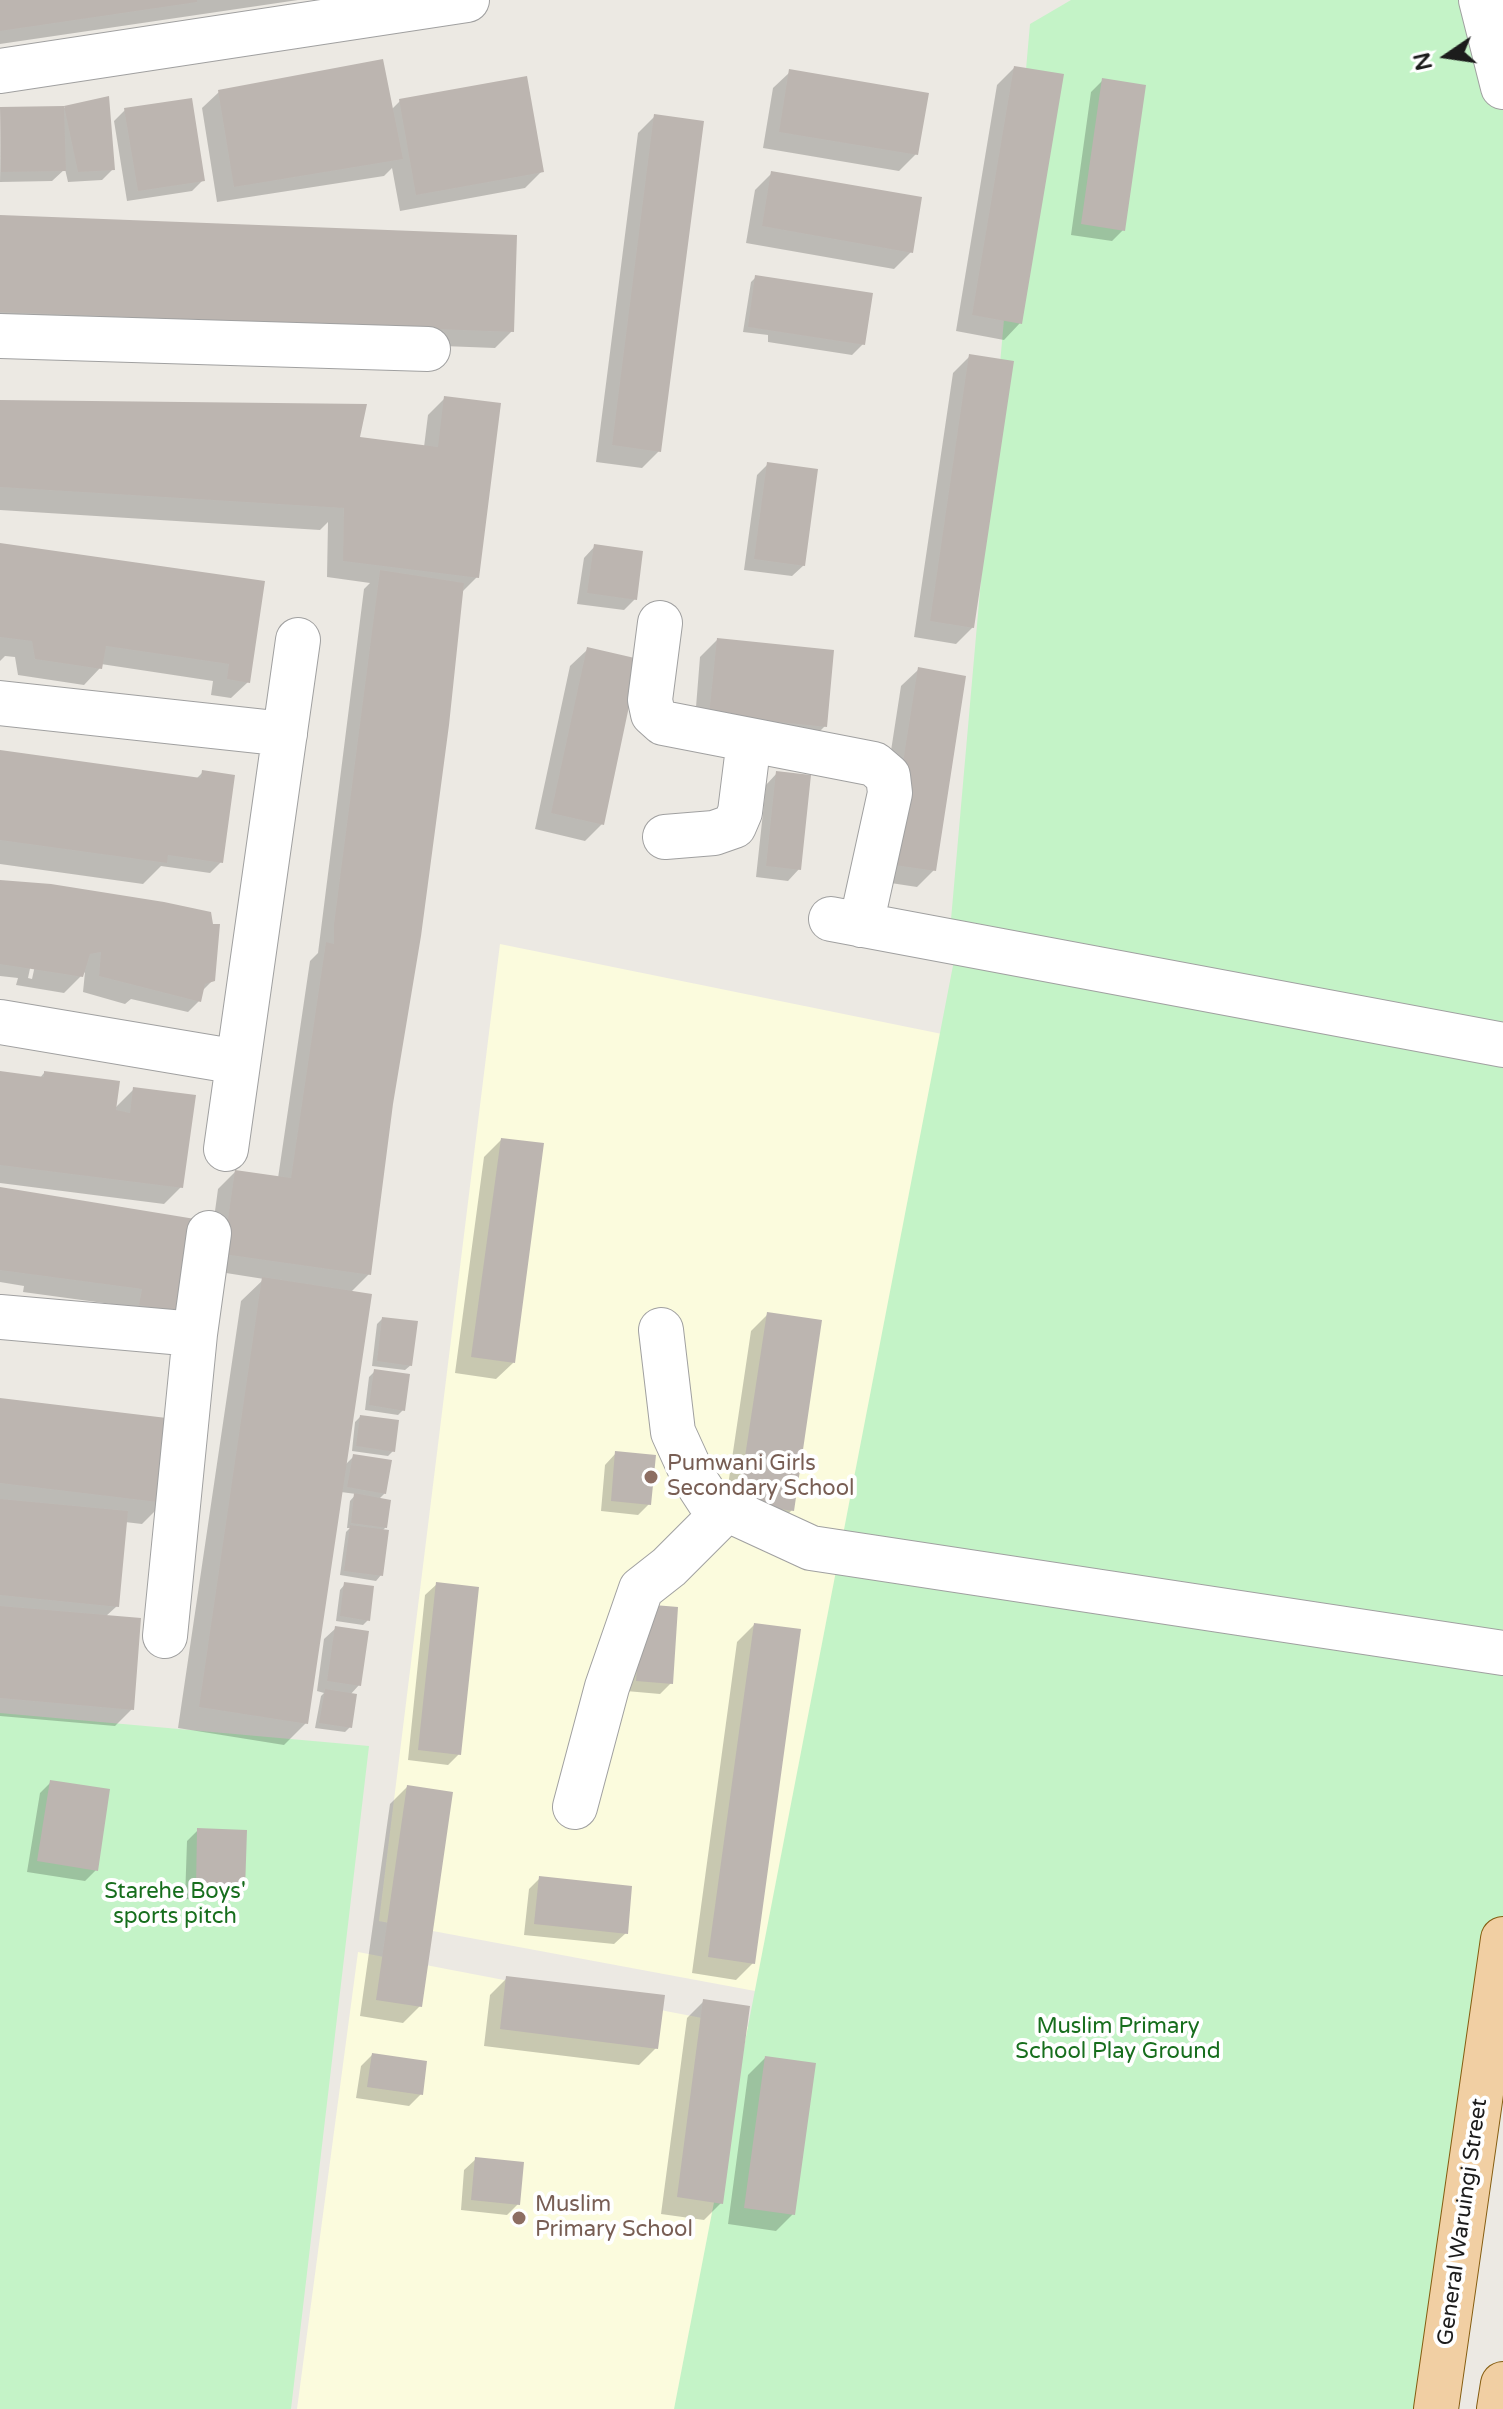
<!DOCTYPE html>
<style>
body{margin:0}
#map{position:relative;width:1503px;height:2409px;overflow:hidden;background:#ece9e3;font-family:"Varela Round",sans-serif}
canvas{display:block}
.north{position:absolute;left:1407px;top:16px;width:80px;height:80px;-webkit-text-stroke:6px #fff;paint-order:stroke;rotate:257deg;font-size:22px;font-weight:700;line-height:32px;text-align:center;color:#1c1c1c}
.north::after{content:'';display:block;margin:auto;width:28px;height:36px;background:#1c1c1c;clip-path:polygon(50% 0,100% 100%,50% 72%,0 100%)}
</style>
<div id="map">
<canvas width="1503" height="2409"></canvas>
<div class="north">N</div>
</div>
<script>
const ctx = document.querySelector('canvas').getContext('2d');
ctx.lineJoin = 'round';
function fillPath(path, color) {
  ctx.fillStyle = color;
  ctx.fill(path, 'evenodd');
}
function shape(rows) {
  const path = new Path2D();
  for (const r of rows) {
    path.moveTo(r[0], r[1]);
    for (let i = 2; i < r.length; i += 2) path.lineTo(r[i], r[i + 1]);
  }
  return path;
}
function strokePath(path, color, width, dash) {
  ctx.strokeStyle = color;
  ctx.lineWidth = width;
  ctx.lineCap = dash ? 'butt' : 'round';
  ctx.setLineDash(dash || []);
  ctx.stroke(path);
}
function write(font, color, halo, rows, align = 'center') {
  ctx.font = font + ' "Varela Round",sans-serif';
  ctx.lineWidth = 8;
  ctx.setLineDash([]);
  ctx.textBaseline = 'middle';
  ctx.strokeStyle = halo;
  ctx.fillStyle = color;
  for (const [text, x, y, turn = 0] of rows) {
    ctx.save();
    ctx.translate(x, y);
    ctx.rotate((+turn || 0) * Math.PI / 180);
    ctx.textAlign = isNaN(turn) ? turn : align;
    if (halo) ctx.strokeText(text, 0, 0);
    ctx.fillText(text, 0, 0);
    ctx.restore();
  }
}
const education = shape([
 [500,944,942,1034,782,1996,379,1921],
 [358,1952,754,2028,675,2409,297,2409]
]);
const park = shape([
 [1071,0,1479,0,1503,98,1503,1940,1436,2409,674,2409,956,950,949,942,1030,24],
 [0,1713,369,1746,291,2409,0,2409]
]);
const shadow = shape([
 [0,0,298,0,0,44],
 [1014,68,1020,323,1004,340,956,331,997,85],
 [790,72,916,154,899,171,763,148,773,88],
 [1102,81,1123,230,1112,241,1071,235,1091,92],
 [219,92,391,110,400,101,542,171,525,188,400,211,392,168,384,176,217,202,202,108],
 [108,98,113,169,102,180,68,182,65,169,52,181,0,182,1,109,64,108],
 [125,110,203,180,192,191,127,201,114,121],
 [655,116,659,451,642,468,596,462,638,133],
 [772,173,911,252,894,269,746,243,755,190],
 [0,217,512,331,495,348,0,329],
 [756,277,863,344,852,355,768,342,768,335,743,332,751,282],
 [970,356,973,627,956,644,914,637,953,373],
 [445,398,477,577,461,593,369,1274,351,1292,345,1465,354,1456,385,1493,378,1500,386,1527,382,1531,381,1575,376,1581,340,1575,346,1532,350,1528,347,1528,350,1501,356,1494,341,1492,306,1723,284,1745,178,1728,241,1301,264,1279,207,1270,218,1189,235,1172,278,1178,310,961,318,953,364,589,370,583,327,577,328,522,320,530,0,510,0,402,356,443,424,447,428,415],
 [768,464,804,565,792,576,744,570,757,475],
 [0,545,262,583,248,682,231,698,211,695,213,681,101,664,100,668,84,685,18,675,15,657,5,656,0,661],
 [595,546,635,599,624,610,577,604,584,558],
 [717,640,825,726,808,743,694,732,700,657],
 [587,650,602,824,585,841,535,829,570,666],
 [918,670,934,870,917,887,871,880,901,686],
 [0,752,196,779,203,772,221,862,210,873,161,866,143,884,0,864],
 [777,773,799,869,788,881,756,877,766,785],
 [0,882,50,886,163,904,209,914,212,926,217,926,213,980,201,992,199,1001,188,1012,131,999,125,1004,83,992,85,972,64,993,16,985,18,978,0,976],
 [44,902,49,902,32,979,28,978],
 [0,1073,40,1078,44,1073,114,1109,134,1089,181,1187,164,1204,0,1183],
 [501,1140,513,1363,496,1379,455,1373,484,1157],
 [0,1189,181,1305,165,1321,124,1322,126,1306,23,1292,24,1286,0,1282],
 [768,1314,792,1510,775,1527,723,1519,751,1331],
 [382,1319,411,1365,405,1370,372,1366,377,1324],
 [374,1372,403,1410,398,1415,365,1410,369,1377],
 [0,1400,164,1502,142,1524,125,1522,117,1606,105,1617,132,1709,115,1726,0,1716],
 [360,1417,393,1451,388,1456,352,1451,355,1422],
 [616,1453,649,1504,638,1515,601,1511,605,1465],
 [345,1584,368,1620,363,1625,336,1621,340,1590],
 [437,1584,459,1754,448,1765,408,1760,425,1595],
 [632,1617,671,1683,660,1694,626,1691],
 [754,1625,753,1963,736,1980,692,1973,737,1642],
 [336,1628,359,1685,350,1695,350,1727,345,1732,315,1728,321,1696,324,1693,317,1691,324,1639],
 [51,1782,96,1870,85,1881,27,1872,40,1793],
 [407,1787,420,2006,403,2023,360,2016,390,1804],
 [198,1830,243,1890,232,1901,185,1899,187,1841],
 [540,1878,626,1933,614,1944,524,1935,529,1889],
 [507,1978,656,2048,639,2065,484,2046,490,1995],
 [704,2001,721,2203,704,2220,661,2214,687,2018],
 [372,2055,421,2094,409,2106,356,2098,361,2066],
 [765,2058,793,2214,776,2231,728,2224,748,2075],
 [476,2159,518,2204,507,2215,461,2210,464,2170]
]);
const building = shape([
 [0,0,197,0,197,2,0,31],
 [383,59,403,159,234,187,218,90],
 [1014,66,1064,74,1022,324,972,315],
 [789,69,929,93,918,155,779,132],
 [527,76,544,172,416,195,399,99],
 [1102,78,1146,85,1125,231,1081,224],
 [109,96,115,170,78,172,64,106],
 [192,98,205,181,138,191,124,108],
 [64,106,66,171,1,172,0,107],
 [654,114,704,121,661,452,612,445],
 [771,171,922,197,913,253,762,226],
 [0,215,517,235,514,332,0,312],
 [755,275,873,293,865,345,748,327],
 [969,354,1014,361,974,628,930,621],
 [444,396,501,403,479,578,343,561,344,508,0,487,0,400,367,404,360,437,438,447],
 [767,462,818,469,805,566,754,559],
 [0,543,265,581,250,683,227,679,229,664,106,646,102,669,35,659,32,641,0,637],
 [594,544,643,551,637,600,587,593],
 [380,570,464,583,449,725,421,936,393,1104,371,1275,223,1254,235,1170,291,1178,326,942,334,944,334,924],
 [717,638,834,650,827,727,709,715],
 [587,647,639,659,604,825,551,813],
 [918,667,966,676,936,871,887,864],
 [0,750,201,778,202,770,235,775,223,863,168,855,167,863,0,840],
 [776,771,811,775,801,870,766,866],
 [0,880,51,884,164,902,211,912,213,924,220,924,215,981,205,984,201,1002,99,976,101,952,90,954,83,977,0,964],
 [0,1071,44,1077,44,1071,120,1081,116,1110,130,1113,133,1087,196,1095,183,1188,0,1165],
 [501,1138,544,1143,515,1363,471,1357],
 [0,1187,195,1219,179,1303,175,1311,139,1305,142,1289,0,1270],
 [262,1277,372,1294,308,1724,199,1707],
 [767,1312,822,1320,794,1511,738,1503],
 [382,1317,418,1321,412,1366,377,1361],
 [374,1369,410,1374,405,1411,369,1405],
 [0,1398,175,1419,166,1503,0,1483],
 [360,1415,399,1420,395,1452,356,1446],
 [615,1451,656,1455,651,1505,611,1501],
 [353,1454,392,1460,386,1494,347,1487],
 [354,1493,391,1500,387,1528,351,1523],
 [0,1499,128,1511,119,1607,0,1595],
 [350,1525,389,1530,383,1576,344,1571],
 [344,1582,374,1586,370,1621,340,1616],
 [436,1582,479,1587,461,1755,418,1750],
 [642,1604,678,1607,673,1684,636,1681],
 [0,1606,141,1618,134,1710,0,1698],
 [754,1623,801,1629,755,1964,708,1957],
 [335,1626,369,1631,361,1686,327,1681],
 [325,1689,357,1694,352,1728,319,1723],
 [50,1780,110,1789,98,1871,37,1861],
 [407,1785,453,1792,422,2007,376,2000],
 [197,1828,247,1830,245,1890,196,1889],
 [539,1876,632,1886,628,1934,534,1924],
 [506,1976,665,1995,658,2049,500,2029],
 [703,1999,750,2006,723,2204,677,2197],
 [372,2053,427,2061,423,2095,367,2087],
 [765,2056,816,2063,795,2215,744,2208],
 [475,2157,524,2162,520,2205,471,2200]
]);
const minor = shape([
 [1481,0,1503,87],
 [0,71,467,0],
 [0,336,428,349],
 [660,623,650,700,653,714,663,723,874,764,888,776,890,793,861,925],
 [0,703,285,734],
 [665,837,714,833,734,826,740,812,749,740],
 [831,919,1503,1045],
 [0,1022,238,1062],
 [226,1149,298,640],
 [0,1317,195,1334],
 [661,1330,673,1432,694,1478,709,1501,811,1548,1503,1653],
 [165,1636,195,1334,209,1233],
 [575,1807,607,1687,641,1589,669,1567,727,1509]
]);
const major = shape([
 [1436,2409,1503,1939],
 [1499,2409,1503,2384]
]);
const markers = [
 [651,1477,8,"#8d6e63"],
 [519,2218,8,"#8d6e63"]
];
const educationNames = [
 ["Pumwani Girls",667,1464],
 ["Secondary School",667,1489],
 ["Muslim",535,2205],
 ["Primary School",535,2230]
];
const parkNames = [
 ["Starehe Boys'",175,1892],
 ["sports pitch",175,1917],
 ["Muslim Primary",1118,2027],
 ["School Play Ground",1118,2052]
];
const streetNames = [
 ["General Waruingi Street",1463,2222,-82]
];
fillPath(education, '#fbfbdd');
fillPath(park, '#c4f3c7');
fillPath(shadow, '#0003');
fillPath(building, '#bcb5b0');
strokePath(minor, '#a0a0a0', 46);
strokePath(major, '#855d10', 46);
strokePath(minor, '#fff', 44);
strokePath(major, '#f1cfa3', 44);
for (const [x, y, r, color] of markers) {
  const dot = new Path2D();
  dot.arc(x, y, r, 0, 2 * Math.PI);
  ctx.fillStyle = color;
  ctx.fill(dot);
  strokePath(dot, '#fff', 3);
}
write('22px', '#785e54', '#fff', educationNames, 'left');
write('22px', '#176e1d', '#fff', parkNames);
write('22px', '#1c1c1c', '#fff', streetNames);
</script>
